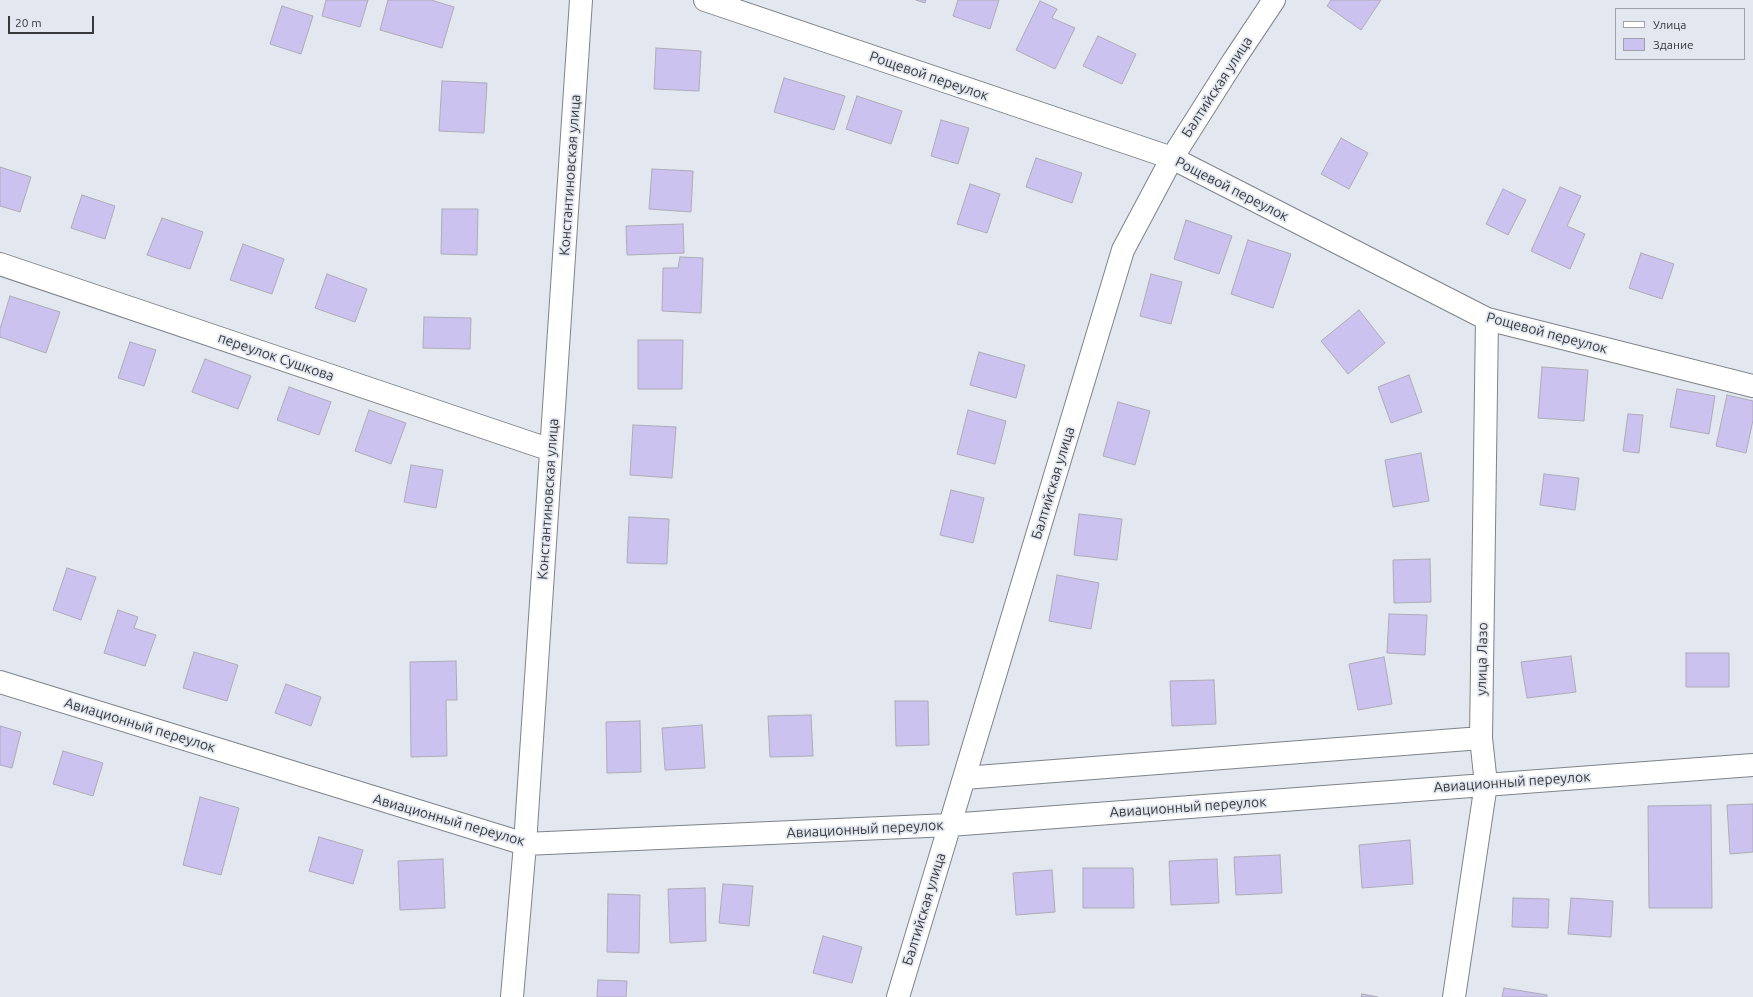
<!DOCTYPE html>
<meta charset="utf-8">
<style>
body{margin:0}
#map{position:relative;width:1753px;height:997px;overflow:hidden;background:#e2e7f0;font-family:Ubuntu,sans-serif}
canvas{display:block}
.legend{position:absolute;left:1615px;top:8px;width:130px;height:52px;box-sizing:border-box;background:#e2e7f0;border:1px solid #9da1a8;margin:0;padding:5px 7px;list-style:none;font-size:12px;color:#36383b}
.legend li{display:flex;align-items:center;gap:8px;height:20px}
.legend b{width:20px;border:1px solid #9da1a8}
.scale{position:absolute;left:8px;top:16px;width:86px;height:18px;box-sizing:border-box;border:2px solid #36383b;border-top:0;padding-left:5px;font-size:12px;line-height:14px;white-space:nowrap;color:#36383b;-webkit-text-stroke:3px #e2e7f0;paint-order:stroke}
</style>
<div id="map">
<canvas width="1753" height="997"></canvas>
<ul class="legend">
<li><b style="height:5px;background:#fff"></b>Улица</li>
<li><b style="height:11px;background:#ccc2f0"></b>Здание</li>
</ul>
<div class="scale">20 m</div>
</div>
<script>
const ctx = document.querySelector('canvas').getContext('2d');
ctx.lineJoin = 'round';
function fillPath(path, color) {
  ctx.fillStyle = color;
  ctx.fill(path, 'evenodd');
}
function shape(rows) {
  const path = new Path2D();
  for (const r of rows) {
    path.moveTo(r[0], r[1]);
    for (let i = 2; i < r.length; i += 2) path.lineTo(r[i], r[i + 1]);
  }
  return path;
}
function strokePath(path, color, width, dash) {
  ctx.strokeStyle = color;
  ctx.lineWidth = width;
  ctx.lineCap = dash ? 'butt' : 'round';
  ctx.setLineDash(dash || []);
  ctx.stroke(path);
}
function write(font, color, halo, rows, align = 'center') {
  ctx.font = font + ' Ubuntu,sans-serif';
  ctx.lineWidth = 3.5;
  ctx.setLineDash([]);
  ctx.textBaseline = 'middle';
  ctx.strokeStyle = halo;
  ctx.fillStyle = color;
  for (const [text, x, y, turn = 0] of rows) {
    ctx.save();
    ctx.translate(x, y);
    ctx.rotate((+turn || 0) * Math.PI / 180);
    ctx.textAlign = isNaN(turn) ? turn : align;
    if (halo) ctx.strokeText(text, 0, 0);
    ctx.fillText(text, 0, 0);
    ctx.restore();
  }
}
const building = shape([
 [326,0,368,0,360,27,322,16,326,0],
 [388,0,431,0,454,7,442,48,380,30,388,0],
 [916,0,926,0,925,3,916,0],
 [958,0,999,0,990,29,953,16,958,0],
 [1331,0,1381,0,1361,30,1327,6,1331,0],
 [1040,1,1057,9,1052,18,1075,28,1055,69,1016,50,1040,1],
 [282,6,313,16,301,54,270,44,282,6],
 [1098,36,1136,54,1122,84,1083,66,1098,36],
 [656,48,701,51,699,91,654,89,656,48],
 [784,78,845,96,834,130,774,112,784,78],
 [442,81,487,83,484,133,439,131,442,81],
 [857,96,902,111,891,144,846,129,857,96],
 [941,120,969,128,958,164,931,156,941,120],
 [1341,138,1368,153,1349,189,1321,174,1341,138],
 [1036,158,1082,173,1072,203,1026,187,1036,158],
 [0,167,31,177,20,212,0,206,0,167],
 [652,169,693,171,691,212,649,209,652,169],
 [970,184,1000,194,987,233,957,224,970,184],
 [1560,187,1581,196,1567,226,1585,234,1570,269,1531,251,1560,187],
 [1503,189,1526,200,1508,235,1486,224,1503,189],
 [82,195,115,206,105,239,71,228,82,195],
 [442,209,478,209,477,255,441,254,442,209],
 [162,218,203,232,190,269,147,255,162,218],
 [1186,220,1232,236,1219,274,1174,259,1186,220],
 [683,224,684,253,627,255,626,226,683,224],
 [1248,240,1291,254,1273,308,1231,294,1248,240],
 [243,244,284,259,272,294,230,280,243,244],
 [1641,253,1674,264,1662,299,1629,288,1641,253],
 [680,257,703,258,701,313,662,311,663,268,678,268,680,257],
 [327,274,367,289,355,322,315,308,327,274],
 [1151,274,1182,282,1171,324,1140,316,1151,274],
 [10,296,60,312,46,353,0,337,0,329,10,296],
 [1359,310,1385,343,1348,374,1321,341,1359,310],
 [424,317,471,318,470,349,423,348,424,317],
 [638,340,683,340,682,389,638,389,638,340],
 [130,342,156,350,144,386,118,378,130,342],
 [979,352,1025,365,1016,398,970,385,979,352],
 [205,359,251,376,238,409,192,392,205,359],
 [1542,367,1588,370,1584,421,1538,418,1542,367],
 [1409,375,1422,412,1391,423,1378,387,1409,375],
 [289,387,331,402,319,435,277,420,289,387],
 [1677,389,1715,396,1709,434,1670,427,1677,389],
 [1727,395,1753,401,1753,420,1746,453,1716,446,1727,395],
 [1118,402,1150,411,1135,465,1103,456,1118,402],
 [369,410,406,423,391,464,355,451,369,410],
 [968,410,1006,421,995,464,957,454,968,410],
 [1628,414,1643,415,1639,453,1623,451,1628,414],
 [633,425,676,427,672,478,630,475,633,425],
 [1421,453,1429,501,1393,507,1385,460,1421,453],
 [411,465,443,470,436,508,404,502,411,465],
 [1544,474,1579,478,1575,510,1540,505,1544,474],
 [951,490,984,498,973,543,940,535,951,490],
 [1079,514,1122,519,1117,560,1074,555,1079,514],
 [629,517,669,519,667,564,627,563,629,517],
 [1430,559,1431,602,1394,603,1393,560,1430,559],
 [67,568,96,577,81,620,53,610,67,568],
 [1057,575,1099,583,1091,629,1049,621,1057,575],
 [118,610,138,617,134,628,156,635,145,666,104,653,118,610],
 [1389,614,1427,615,1425,655,1387,653,1389,614],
 [194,652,238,665,227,701,183,688,194,652],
 [1686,653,1729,653,1729,687,1686,687,1686,653],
 [1571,656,1576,692,1527,698,1521,662,1571,656],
 [1384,657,1392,704,1358,710,1349,664,1384,657],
 [456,661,457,700,446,700,447,756,411,757,410,662,456,661],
 [1214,680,1216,724,1172,726,1170,681,1214,680],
 [286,684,321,697,311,726,275,713,286,684],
 [895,701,928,701,929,745,896,746,895,701],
 [811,715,813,756,770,757,768,716,811,715],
 [640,721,641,772,607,773,606,722,640,721],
 [702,725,705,768,665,770,662,728,702,725],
 [0,726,21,732,12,768,0,765,0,726],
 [63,751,103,763,93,796,53,784,63,751],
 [200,797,239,808,221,875,183,865,200,797],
 [1753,804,1753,852,1730,854,1727,805,1753,804],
 [1711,805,1712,908,1649,908,1648,806,1711,805],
 [319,837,363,850,353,884,309,871,319,837],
 [1410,840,1413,884,1362,888,1359,845,1410,840],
 [1280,855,1282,893,1236,895,1234,857,1280,855],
 [443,859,445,908,400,910,398,861,443,859],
 [1217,859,1219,903,1171,905,1169,861,1217,859],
 [1083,868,1133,868,1134,908,1083,908,1083,868],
 [1052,870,1055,912,1016,915,1013,873,1052,870],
 [723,884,753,886,749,926,719,923,723,884],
 [705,888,706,941,670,943,668,889,705,888],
 [608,894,640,895,639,953,607,952,608,894],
 [1513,898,1549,899,1548,928,1512,927,1513,898],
 [1571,898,1613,901,1611,937,1568,934,1571,898],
 [823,936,862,947,852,983,813,973,823,936],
 [598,980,627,981,626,997,597,997,598,980],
 [1504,988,1547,995,1547,997,1502,997,1504,988],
 [1362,994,1378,997,1361,997,1362,994]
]);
const minor = shape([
 [705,0,1172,158,1487,319,1753,386],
 [0,264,551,450],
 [0,682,525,844,949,825,1753,765],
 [964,778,1481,738],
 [512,997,525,844,581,0],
 [898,997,1123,250,1172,158,1234,60,1274,0],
 [1454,997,1486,784,1481,738,1487,319]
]);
const streetNames = [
 ["Рощевой переулок",929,76,19],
 ["Балтийская улица",1217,87,-57],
 ["Константиновская улица",570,175,-86],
 ["Рощевой переулок",1232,189,27],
 ["Рощевой переулок",1547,333,15],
 ["переулок Сушкова",276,357,19],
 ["Балтийская улица",1053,483,-73],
 ["Константиновская улица",548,499,-86],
 ["улица Лазо",1482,659,-89],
 ["Авиационный переулок",140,725,17],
 ["Авиационный переулок",1512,782,-4],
 ["Авиационный переулок",1188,807,-4],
 ["Авиационный переулок",449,820,16],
 ["Авиационный переулок",865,829,-3],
 ["Балтийская улица",924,909,-73]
];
fillPath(building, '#ccc2f0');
strokePath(building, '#adacb5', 1);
strokePath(minor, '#7e838a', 24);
strokePath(minor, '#fff', 22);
write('14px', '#36383b', '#e2e7f0', streetNames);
</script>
